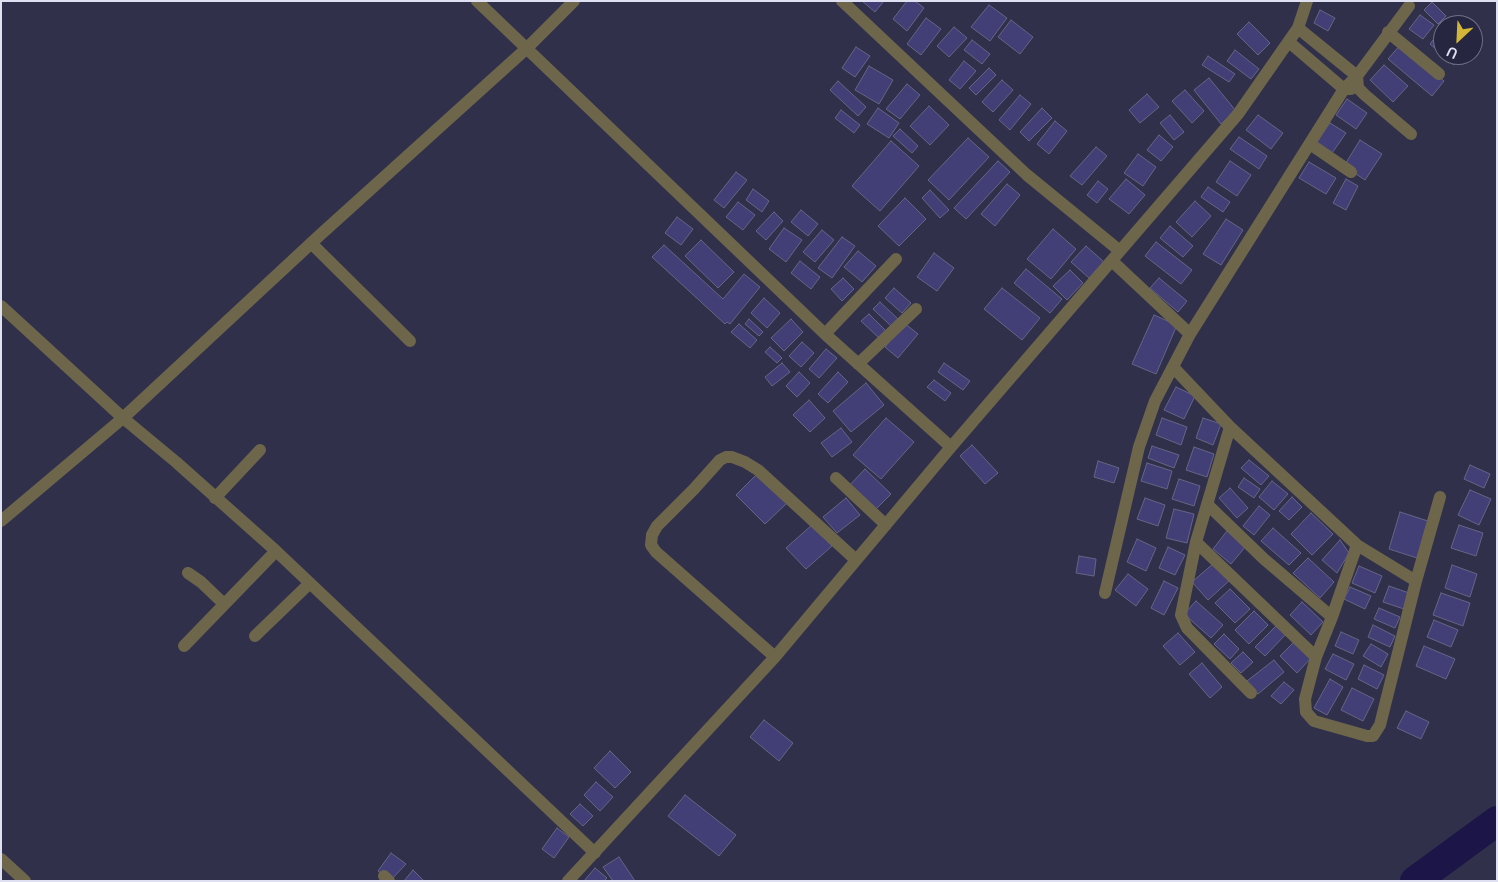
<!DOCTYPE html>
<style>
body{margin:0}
#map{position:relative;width:1498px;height:882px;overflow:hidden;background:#30304b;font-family:Lato,sans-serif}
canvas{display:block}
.frame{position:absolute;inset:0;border:2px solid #dfe0f1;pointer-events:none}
.north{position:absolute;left:1433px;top:15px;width:50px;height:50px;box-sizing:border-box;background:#272640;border:1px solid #717087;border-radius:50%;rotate:205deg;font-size:14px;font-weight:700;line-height:20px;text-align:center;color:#dfe0f1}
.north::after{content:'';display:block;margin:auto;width:18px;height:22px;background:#d2b736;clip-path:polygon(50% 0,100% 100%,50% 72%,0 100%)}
</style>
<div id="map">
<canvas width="1498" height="882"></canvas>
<div class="frame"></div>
<div class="north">U</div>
</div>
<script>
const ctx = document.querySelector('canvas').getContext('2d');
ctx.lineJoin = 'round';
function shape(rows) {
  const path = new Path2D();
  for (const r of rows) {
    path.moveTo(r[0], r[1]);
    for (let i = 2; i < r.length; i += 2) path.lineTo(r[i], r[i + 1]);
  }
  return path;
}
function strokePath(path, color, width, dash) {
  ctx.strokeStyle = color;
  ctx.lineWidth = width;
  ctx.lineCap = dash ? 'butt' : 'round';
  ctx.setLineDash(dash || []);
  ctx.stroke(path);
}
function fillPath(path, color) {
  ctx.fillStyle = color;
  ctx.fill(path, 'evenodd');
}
const river = shape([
 [1415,881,1497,821]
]);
const building = shape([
 [862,1,884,1,875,12,862,1],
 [907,1,915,1,924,8,907,31,893,19,907,1],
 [1432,2,1446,16,1438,24,1424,10,1432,2],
 [989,5,1007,18,990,41,971,27,989,5],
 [1320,10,1335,18,1328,31,1314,23,1320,10],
 [1420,15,1434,25,1423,39,1409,29,1420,15],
 [1454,16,1464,25,1446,25,1454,16],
 [926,18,941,29,921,55,907,44,926,18],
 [1011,20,1033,37,1020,54,998,37,1011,20],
 [1249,22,1270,43,1258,55,1237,34,1249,22],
 [954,27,967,38,949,57,937,46,954,27],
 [1438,34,1443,38,1443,55,1462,55,1454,65,1430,44,1438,34],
 [972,40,990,54,982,64,964,50,972,40],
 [1401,44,1444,81,1432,96,1388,59,1401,44],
 [856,47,870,56,855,77,842,68,856,47],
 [1235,50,1259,69,1251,79,1227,61,1235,50],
 [1208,56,1235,74,1229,82,1202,65,1208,56],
 [964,61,976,71,960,89,949,80,964,61],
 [1384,65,1408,86,1393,102,1370,80,1384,65],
 [869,66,893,80,879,104,855,90,869,66],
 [989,68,996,75,976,95,969,88,989,68],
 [1209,78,1236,111,1221,124,1194,90,1209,78],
 [1002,80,1013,90,993,112,982,102,1002,80],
 [838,81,866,107,858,116,830,90,838,81],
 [907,84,920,95,900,119,886,109,907,84],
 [1185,90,1204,111,1192,123,1172,101,1185,90],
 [1147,94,1159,107,1140,123,1129,110,1147,94],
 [1020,95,1031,104,1010,130,999,120,1020,95],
 [1347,99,1367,113,1356,129,1336,115,1347,99],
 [929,106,949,125,930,145,910,126,929,106],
 [878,108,899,123,889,138,867,124,878,108],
 [1042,108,1052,118,1029,141,1020,132,1042,108],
 [841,110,860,125,854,133,835,118,841,110],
 [1170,115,1184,132,1174,140,1160,123,1170,115],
 [1258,115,1283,133,1271,149,1246,130,1258,115],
 [1055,121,1067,131,1049,154,1037,144,1055,121],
 [1330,123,1346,133,1332,153,1316,142,1330,123],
 [900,129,918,146,912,153,893,136,900,129],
 [1159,135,1173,147,1161,161,1147,150,1159,135],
 [1239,137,1267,156,1259,169,1230,149,1239,137],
 [968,138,989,157,949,200,928,180,968,138],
 [1360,140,1382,154,1365,180,1344,166,1360,140],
 [891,141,919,166,880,211,852,186,891,141],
 [1096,147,1107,156,1082,185,1070,176,1096,147],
 [1138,154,1156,167,1143,186,1124,173,1138,154],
 [998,161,1010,172,966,219,954,208,998,161],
 [1230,161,1251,175,1237,196,1216,182,1230,161],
 [1309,162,1336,178,1326,194,1299,178,1309,162],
 [736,172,747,180,724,208,714,200,736,172],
 [1126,179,1145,195,1129,214,1109,199,1126,179],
 [1346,179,1358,186,1346,210,1333,203,1346,179],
 [1098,181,1108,189,1097,203,1087,195,1098,181],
 [1007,184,1020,195,995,226,981,214,1007,184],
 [1208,187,1230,202,1223,212,1201,197,1208,187],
 [753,189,769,201,762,212,746,200,753,189],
 [930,190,949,210,940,218,922,198,930,190],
 [905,198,926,219,899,246,878,226,905,198],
 [1195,201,1211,216,1192,237,1176,222,1195,201],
 [738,202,755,215,743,230,726,217,738,202],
 [801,210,818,224,808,236,791,222,801,210],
 [774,212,783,221,766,240,756,231,774,212],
 [677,217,693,229,681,245,665,233,677,217],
 [1226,219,1243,230,1221,265,1203,254,1226,219],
 [1170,226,1193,246,1183,257,1160,238,1170,226],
 [784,228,802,240,786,262,769,249,784,228],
 [1053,229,1076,249,1051,279,1027,259,1053,229],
 [822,230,834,240,815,262,803,252,822,230],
 [842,237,855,246,832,278,818,268,842,237],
 [701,240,734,272,718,288,685,256,701,240],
 [1156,242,1192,270,1181,284,1145,256,1156,242],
 [664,245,723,299,744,274,760,287,730,324,727,322,725,324,652,257,664,245],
 [1086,246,1104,262,1089,278,1071,262,1086,246],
 [858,251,876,266,862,282,844,267,858,251],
 [934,253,954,268,937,291,917,277,934,253],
 [800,261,820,277,811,289,791,273,800,261],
 [1026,269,1062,299,1050,313,1014,283,1026,269],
 [1070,270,1083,283,1067,300,1053,286,1070,270],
 [843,278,854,289,842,301,831,289,843,278],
 [1159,278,1187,301,1178,312,1150,288,1159,278],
 [894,288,911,303,902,313,885,298,894,288],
 [1002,288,1040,318,1022,340,984,309,1002,288],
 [764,298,780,313,767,328,751,313,764,298],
 [880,302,898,319,891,326,873,309,880,302],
 [869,314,886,331,879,338,861,321,869,314],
 [1154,315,1177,325,1156,374,1132,364,1154,315],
 [749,319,763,332,759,336,745,324,749,319],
 [791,319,803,332,784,351,771,338,791,319],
 [904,323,918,334,898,358,885,347,904,323],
 [739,324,757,340,750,348,731,332,739,324],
 [802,342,814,353,801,367,789,356,802,342],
 [770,347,782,358,777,363,765,352,770,347],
 [826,349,837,358,819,378,809,369,826,349],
 [782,363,790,372,772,386,765,377,782,363],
 [944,363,970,381,963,390,938,372,944,363],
 [799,372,810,383,797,397,786,386,799,372],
 [838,372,848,382,828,403,818,394,838,372],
 [934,380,951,393,945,401,927,387,934,380],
 [866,383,884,405,851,432,833,411,866,383],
 [1176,387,1195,396,1184,419,1164,410,1176,387],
 [809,400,825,418,810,432,793,415,809,400],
 [886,418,914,442,881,479,853,455,886,418],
 [1162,418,1187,427,1181,445,1156,435,1162,418],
 [1203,418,1221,424,1213,445,1196,438,1203,418],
 [841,428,852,442,832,457,821,443,841,428],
 [972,445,998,473,985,484,960,456,972,445],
 [1152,446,1179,455,1174,468,1148,458,1152,446],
 [1194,447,1214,454,1207,477,1186,470,1194,447],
 [1249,460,1269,476,1261,485,1241,468,1249,460],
 [1098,461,1119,468,1114,483,1094,477,1098,461],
 [1147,463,1172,471,1167,489,1141,481,1147,463],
 [1470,465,1490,474,1484,488,1464,479,1470,465],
 [865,469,891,494,875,510,849,486,865,469],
 [757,474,787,503,765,524,736,495,757,474],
 [1244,478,1260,489,1254,498,1238,487,1244,478],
 [1179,479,1200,486,1194,506,1172,499,1179,479],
 [1272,481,1288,494,1274,510,1259,497,1272,481],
 [1230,488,1248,508,1237,518,1219,498,1230,488],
 [1470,490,1491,499,1479,525,1458,515,1470,490],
 [1292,497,1302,507,1289,520,1279,511,1292,497],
 [846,498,860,515,837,533,823,517,846,498],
 [1145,498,1165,505,1158,526,1137,519,1145,498],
 [1259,506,1270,515,1254,535,1243,526,1259,506],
 [1174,509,1194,514,1187,543,1166,538,1174,509],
 [1400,512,1428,521,1417,558,1389,549,1400,512],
 [1311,513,1333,534,1312,555,1291,534,1311,513],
 [812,525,832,546,806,569,786,548,812,525],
 [1459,525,1483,533,1476,556,1451,548,1459,525],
 [1273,528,1301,553,1289,565,1261,541,1273,528],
 [1227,531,1246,546,1231,564,1213,549,1227,531],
 [1137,539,1156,548,1146,571,1127,562,1137,539],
 [1340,540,1349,553,1337,573,1322,560,1340,540],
 [1168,547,1185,555,1175,575,1159,568,1168,547],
 [1079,556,1096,559,1094,576,1076,573,1079,556],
 [1308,558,1334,582,1320,598,1293,573,1308,558],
 [1214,563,1230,580,1208,600,1192,582,1214,563],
 [1452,565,1477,574,1470,597,1445,588,1452,565],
 [1359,566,1382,576,1375,593,1352,583,1359,566],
 [1128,574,1148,589,1136,606,1115,590,1128,574],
 [1164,581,1178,588,1164,615,1151,608,1164,581],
 [1389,586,1409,593,1404,609,1383,602,1389,586],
 [1350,587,1371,596,1365,609,1344,599,1350,587],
 [1230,589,1250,609,1235,623,1215,603,1230,589],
 [1441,593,1470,603,1463,626,1433,615,1441,593],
 [1196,601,1223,625,1211,638,1184,614,1196,601],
 [1302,602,1323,622,1311,635,1290,615,1302,602],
 [1379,608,1400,617,1395,628,1374,619,1379,608],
 [1254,611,1268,625,1249,644,1235,630,1254,611],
 [1434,620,1458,630,1451,647,1427,637,1434,620],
 [1279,623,1288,632,1265,656,1255,647,1279,623],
 [1373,625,1395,636,1390,647,1368,637,1373,625],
 [1341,632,1359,640,1353,654,1335,646,1341,632],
 [1178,633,1195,652,1180,665,1163,646,1178,633],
 [1224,634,1239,649,1230,659,1214,644,1224,634],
 [1295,641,1312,657,1297,673,1280,656,1295,641],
 [1371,644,1388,654,1381,667,1363,656,1371,644],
 [1424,646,1455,659,1446,679,1416,666,1424,646],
 [1243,652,1253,662,1241,673,1231,663,1243,652],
 [1333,654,1354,664,1346,680,1325,669,1333,654],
 [1274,660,1284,672,1258,694,1247,681,1274,660],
 [1202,663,1222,687,1210,698,1189,674,1202,663],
 [1364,665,1384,675,1377,689,1358,679,1364,665],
 [1330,679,1343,687,1327,715,1314,708,1330,679],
 [1284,682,1294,690,1281,704,1271,696,1284,682],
 [1352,688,1374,699,1363,721,1341,710,1352,688],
 [1406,711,1429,722,1421,739,1397,728,1406,711],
 [764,720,793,743,779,761,750,737,764,720],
 [610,751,631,772,615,788,594,768,610,751],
 [596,782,613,797,600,811,584,795,596,782],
 [685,795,736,835,719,856,668,816,685,795],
 [580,804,593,816,583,826,570,814,580,804],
 [557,828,569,837,554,858,542,849,557,828],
 [391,853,406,864,390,881,378,871,391,853],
 [619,857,635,881,613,881,603,867,619,857],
 [595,868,607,878,604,881,584,881,595,868],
 [413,870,424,881,404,881,413,870]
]);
const minor = shape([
 [477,1,825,334,951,447],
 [842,1,1027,175,1120,251],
 [1298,28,1357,76,1358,88,1365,95,1411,134],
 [1388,32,1439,74],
 [1289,42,1344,89,1351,89],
 [1310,144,1351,172],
 [311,243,410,341],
 [1112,261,1190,334],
 [1,306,123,418,176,462,276,551,595,853],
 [825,334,896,259],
 [858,364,916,309],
 [1173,367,1230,427,1357,545,1416,581],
 [1230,427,1196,542,1181,615,1187,628,1251,693],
 [836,478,886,525],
 [215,498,260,450],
 [1207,504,1264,559,1332,617],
 [1,521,123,418,320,235,526,49,574,1],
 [1196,542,1316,657],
 [1357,545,1332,617,1316,657,1305,699,1306,712,1314,721,1367,736,1373,736,1380,725,1416,581,1440,497],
 [188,573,201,582,224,604],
 [1105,593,1139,447,1155,401,1190,334,1344,89,1357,76,1409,6],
 [255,636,310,583],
 [184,646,276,551],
 [775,657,656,552,651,545,652,535,657,526,694,489,720,460,726,457,732,457,745,462,758,470,856,560],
 [1,859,25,881],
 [384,876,389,881],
 [568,881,775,657,951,447,1238,114,1298,28,1307,1]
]);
strokePath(river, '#1c1548', 30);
fillPath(building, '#423f76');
strokePath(building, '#656584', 1);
strokePath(minor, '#6d664b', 12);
</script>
